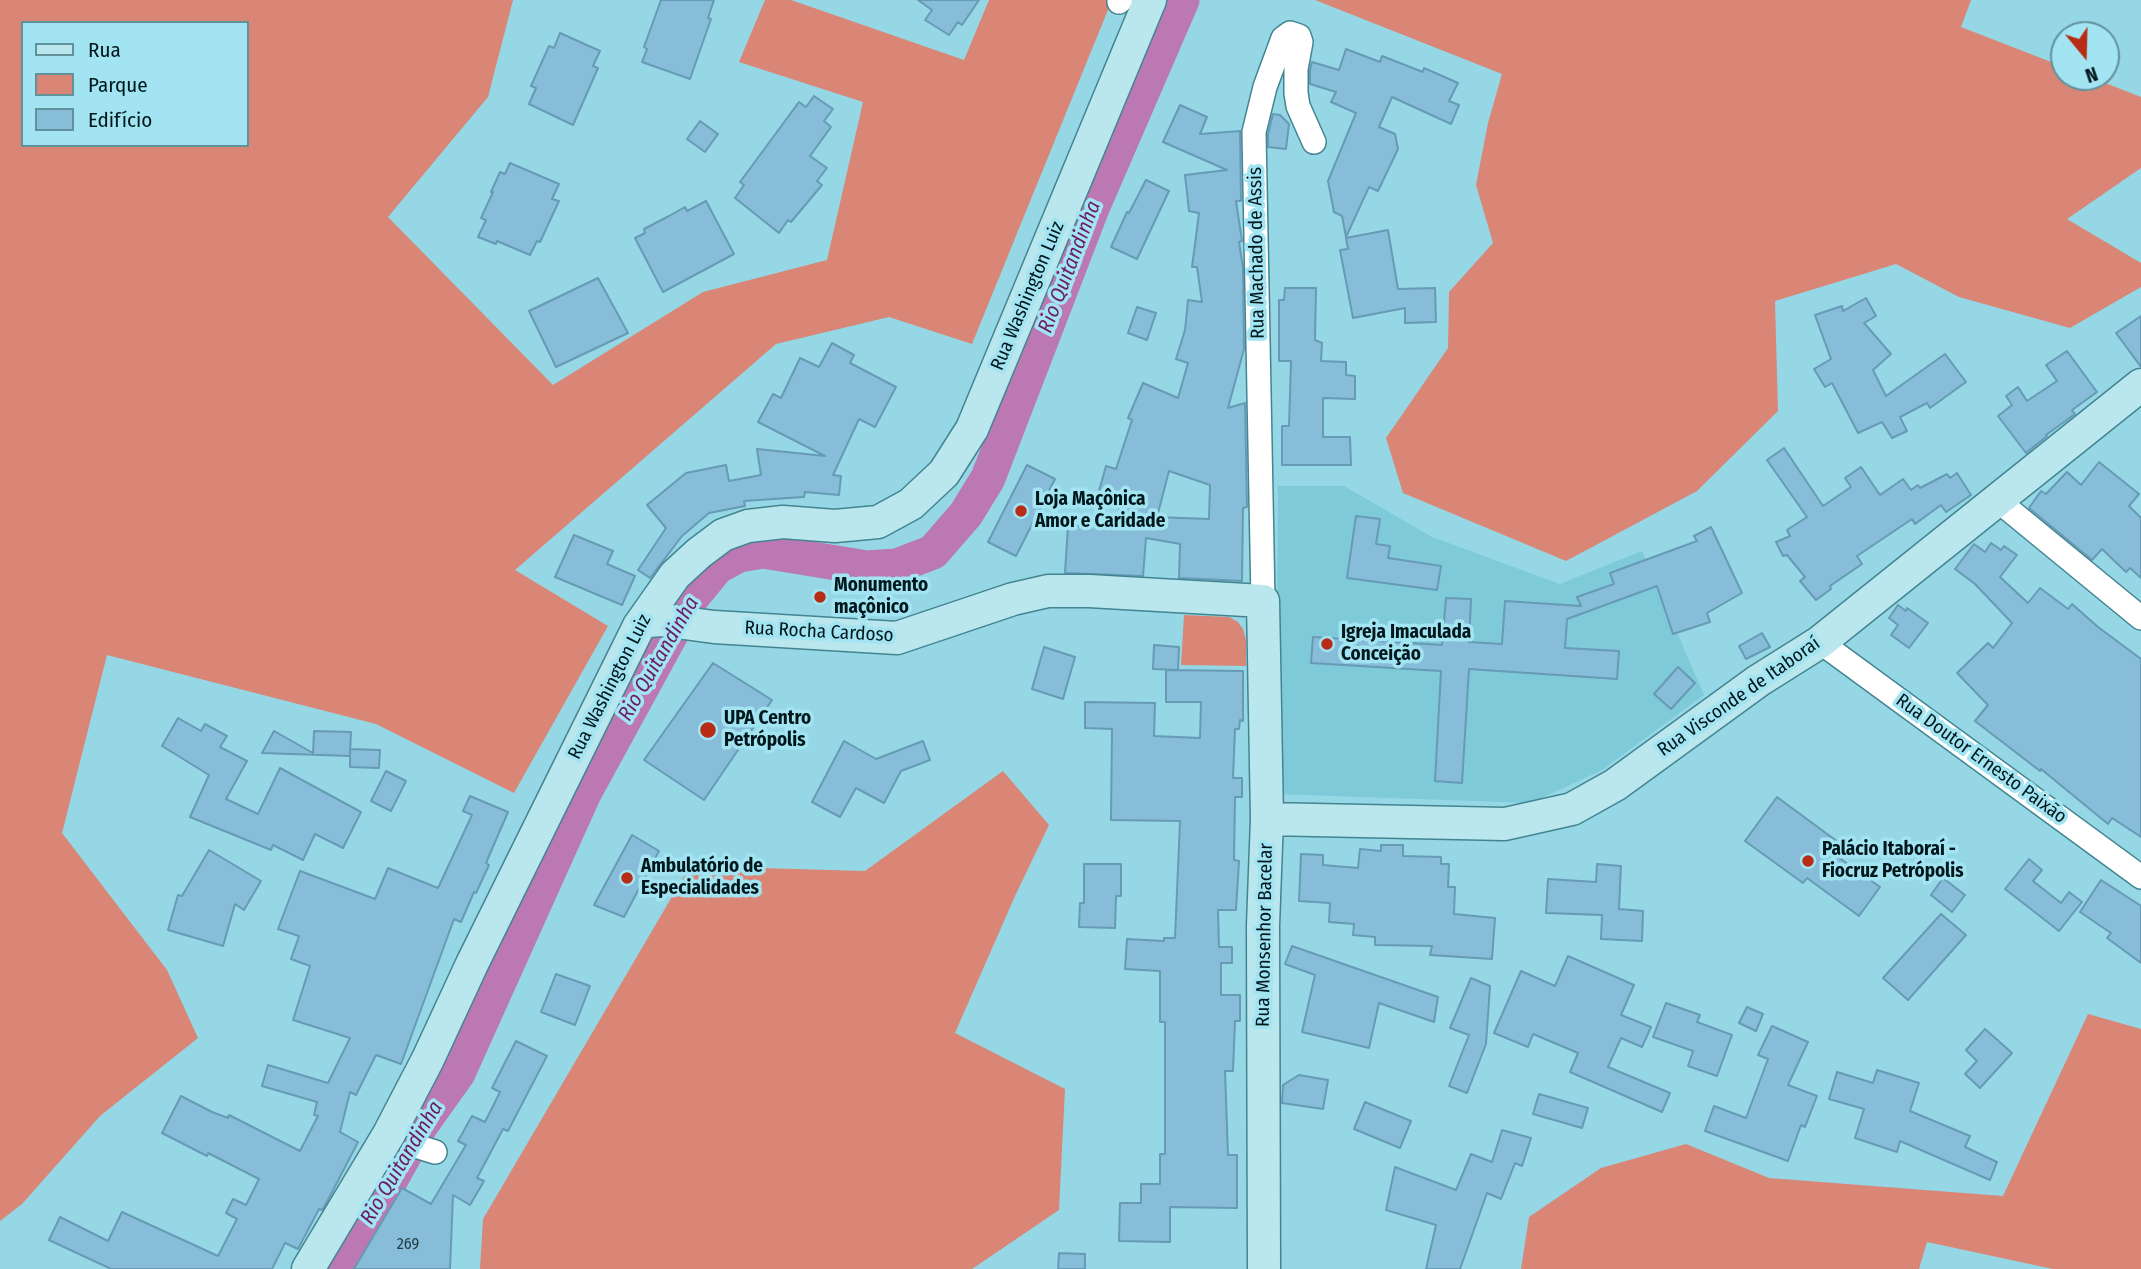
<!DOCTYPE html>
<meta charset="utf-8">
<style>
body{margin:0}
#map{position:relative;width:2141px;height:1269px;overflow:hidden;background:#95d7e5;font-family:"Fira Sans Condensed",sans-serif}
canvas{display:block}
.legend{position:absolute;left:21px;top:21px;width:228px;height:126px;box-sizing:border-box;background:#a2e4f2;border:2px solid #61929c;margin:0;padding:9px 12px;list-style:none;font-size:21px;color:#00171c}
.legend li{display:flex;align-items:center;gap:14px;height:35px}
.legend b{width:35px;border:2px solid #61929c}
.north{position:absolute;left:2050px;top:21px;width:70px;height:70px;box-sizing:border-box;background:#a2e4f2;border:2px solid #61929c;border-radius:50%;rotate:161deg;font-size:19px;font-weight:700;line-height:28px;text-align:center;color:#00171c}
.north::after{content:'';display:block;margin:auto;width:24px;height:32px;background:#b82c15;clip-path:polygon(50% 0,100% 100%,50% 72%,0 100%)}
</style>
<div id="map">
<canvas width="2141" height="1269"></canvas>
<ul class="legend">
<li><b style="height:9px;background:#bae7ee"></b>Rua</li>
<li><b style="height:19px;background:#d98676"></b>Parque</li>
<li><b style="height:19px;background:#88bdd9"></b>Edifício</li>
</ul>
<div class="north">N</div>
</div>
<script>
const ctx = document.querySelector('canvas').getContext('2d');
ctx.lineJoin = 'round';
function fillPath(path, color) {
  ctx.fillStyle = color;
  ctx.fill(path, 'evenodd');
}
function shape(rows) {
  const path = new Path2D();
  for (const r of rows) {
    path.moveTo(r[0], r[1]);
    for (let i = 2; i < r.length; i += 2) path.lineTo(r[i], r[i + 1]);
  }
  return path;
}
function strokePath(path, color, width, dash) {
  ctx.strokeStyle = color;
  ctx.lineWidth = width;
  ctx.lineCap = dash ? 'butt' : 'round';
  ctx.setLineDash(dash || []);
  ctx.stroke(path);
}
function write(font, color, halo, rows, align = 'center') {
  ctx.font = font + ' "Fira Sans Condensed",sans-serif';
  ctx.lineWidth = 7;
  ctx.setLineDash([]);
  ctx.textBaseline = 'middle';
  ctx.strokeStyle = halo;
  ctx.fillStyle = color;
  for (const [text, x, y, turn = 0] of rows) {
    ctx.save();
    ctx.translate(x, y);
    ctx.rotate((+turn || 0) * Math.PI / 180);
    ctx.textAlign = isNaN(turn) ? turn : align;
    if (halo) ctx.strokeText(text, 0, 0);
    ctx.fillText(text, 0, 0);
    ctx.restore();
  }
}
const built = shape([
 [1278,486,1344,486,1432,537,1560,584,1642,551,1704,695,1602,770,1531,803,1276,794]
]);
const green = shape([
 [0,0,513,0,488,97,388,217,553,385,703,292,827,260,863,102,739,62,765,0,791,0,964,60,989,0,1112,0,972,344,889,317,776,344,515,570,608,626,514,793,376,724,107,655,62,833,167,970,198,1038,100,1116,22,1204,0,1221],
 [23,23,247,23,247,145,23,145],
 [1315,0,1971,0,1961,27,2064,67,2064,77,2090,77,2141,97,2141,168,2067,219,2141,263,2141,287,2070,328,1959,297,1896,264,1775,301,1778,411,1697,491,1566,561,1403,493,1386,438,1448,348,1449,292,1493,243,1476,185,1488,123,1502,74],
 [1184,615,1229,617,1238,622,1243,629,1246,640,1246,666,1181,665],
 [1003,771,1049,825,1015,896,955,1033,1065,1089,1059,1210,972,1269,480,1269,483,1219,690,866,865,871],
 [2088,1014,2141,1029,2141,1269,2053,1269,1927,1242,1919,1269,1521,1269,1529,1217,1601,1168,1686,1144,1769,1178,2003,1196]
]);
const river = shape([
 [341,1269,421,1125,458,1073,584,793,689,601,717,567,739,555,763,551,867,568,897,566,933,552,966,514,988,478,1092,208,1182,0]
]);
const building = shape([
 [661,0,714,0,708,18,711,19,690,79,642,62,647,49,644,47,661,0],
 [918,0,979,0,962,25,958,22,949,35,925,20,932,10,918,0],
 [560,33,600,51,593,66,598,68,573,125,529,104,536,88,531,86,549,46,554,48,560,33],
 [1346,49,1380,62,1382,56,1423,72,1424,68,1458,83,1449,101,1459,105,1451,124,1392,97,1379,127,1395,134,1398,149,1378,191,1369,187,1346,237,1342,216,1334,212,1328,181,1356,113,1331,102,1336,92,1310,84,1310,70,1312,62,1339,70,1346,49],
 [814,96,833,109,824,121,831,127,810,156,827,168,817,181,822,185,791,222,788,220,779,233,735,198,744,185,740,182,799,102,806,107,814,96],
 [1180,105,1207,117,1200,134,1240,131,1241,201,1236,201,1242,241,1239,242,1243,268,1244,349,1228,408,1245,403,1247,507,1243,508,1242,581,1179,578,1180,544,1146,538,1143,576,1065,573,1068,525,1080,526,1081,522,1116,524,1122,497,1099,491,1106,466,1116,469,1132,420,1128,418,1143,383,1178,398,1188,363,1176,359,1185,330,1188,300,1202,302,1197,267,1192,267,1199,213,1189,211,1185,175,1227,170,1163,142,1180,105],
 [1169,471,1210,485,1209,519,1157,517,1169,471],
 [1273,114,1280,115,1289,124,1286,149,1268,147,1268,134,1273,114],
 [700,121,718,134,705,152,687,139,700,121],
 [510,163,559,184,552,199,559,201,540,242,537,241,530,255,497,241,496,244,478,237,486,220,481,218,493,192,491,192,500,172,505,174,510,163],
 [1146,180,1169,191,1137,259,1111,247,1127,212,1129,213,1146,180],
 [706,201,734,254,663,292,635,238,645,233,644,229,669,216,685,207,687,211,706,201],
 [1388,230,1398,289,1435,288,1436,322,1405,323,1405,308,1353,318,1340,250,1348,249,1346,238,1388,230],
 [598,278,628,333,556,367,529,311,598,278],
 [1285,288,1316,288,1315,340,1322,343,1321,361,1346,362,1346,375,1355,376,1355,399,1323,398,1323,437,1350,437,1351,465,1282,465,1282,426,1289,426,1291,361,1279,361,1279,300,1284,300,1285,288],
 [1866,298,1876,316,1864,323,1891,354,1873,370,1886,396,1945,354,1966,382,1930,408,1927,403,1900,417,1907,431,1892,438,1882,422,1858,433,1832,383,1825,387,1814,369,1831,359,1815,315,1842,306,1843,311,1866,298],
 [1137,307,1156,313,1147,340,1128,333,1137,307],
 [2141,316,2141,367,2116,333,2141,316],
 [832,343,854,355,850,363,896,387,875,427,859,419,833,475,841,476,839,495,805,492,804,497,744,501,745,506,709,513,682,536,650,578,638,570,666,528,647,505,686,473,726,465,729,481,761,475,757,449,825,456,758,422,773,394,781,398,800,358,819,367,832,343],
 [2067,351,2097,392,2072,410,2075,414,2046,435,2047,436,2026,453,1998,416,2012,405,2006,396,2018,387,2027,401,2057,381,2046,365,2067,351],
 [1784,448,1823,506,1851,487,1845,478,1861,467,1880,495,1903,479,1911,490,1918,485,1920,488,1947,474,1950,478,1957,473,1971,495,1946,512,1941,505,1915,524,1912,519,1857,556,1862,564,1830,586,1831,589,1816,600,1800,581,1805,577,1787,555,1783,556,1776,542,1790,536,1787,530,1807,517,1767,460,1784,448],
 [2099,462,2139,494,2129,506,2141,518,2141,578,2130,568,2126,572,2102,549,2092,560,2029,508,2041,491,2046,494,2067,472,2081,485,2099,462],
 [1027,465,1055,479,1016,556,988,542,1027,465],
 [1356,516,1380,519,1376,544,1390,546,1388,558,1441,566,1437,590,1347,578,1356,516],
 [1711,527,1742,593,1707,613,1710,622,1673,634,1657,586,1567,619,1565,648,1619,651,1617,679,1469,669,1462,783,1435,781,1441,671,1311,663,1313,637,1442,645,1446,598,1471,599,1469,642,1502,644,1505,601,1581,606,1577,597,1614,584,1610,573,1697,541,1694,536,1711,527],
 [574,535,613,551,607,564,635,576,622,605,555,577,574,535],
 [1991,543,2001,550,2004,546,2017,555,2000,577,2028,603,2040,588,2068,609,2072,604,2098,627,2141,659,2141,837,2112,818,2108,824,2041,769,2040,771,1975,721,1988,705,1957,673,1988,643,1993,648,2012,623,1975,584,1955,569,1974,544,1985,552,1991,543],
 [1898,605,1906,611,1907,608,1928,623,1909,648,1891,635,1898,625,1889,618,1898,605],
 [1762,633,1770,647,1746,659,1739,646,1762,633],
 [1154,645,1179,647,1178,670,1153,669,1154,645],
 [1044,647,1075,657,1063,699,1032,689,1044,647],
 [713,663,772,700,704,800,644,760,713,663],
 [1678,667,1695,683,1671,709,1654,694,1678,667],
 [1166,670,1243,671,1243,721,1240,720,1239,729,1235,729,1233,778,1242,778,1242,797,1235,797,1234,860,1239,861,1236,910,1218,910,1219,947,1232,947,1232,963,1221,963,1221,995,1240,995,1240,1021,1235,1021,1233,1071,1225,1071,1228,1155,1237,1155,1237,1208,1170,1207,1170,1242,1119,1241,1120,1203,1141,1203,1141,1184,1160,1184,1160,1154,1165,1154,1165,1022,1160,1022,1160,971,1125,969,1127,939,1164,941,1164,938,1175,938,1180,821,1111,820,1112,729,1085,728,1085,702,1155,703,1154,736,1200,738,1201,702,1166,702,1166,670],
 [178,718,201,731,205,724,227,736,220,747,247,761,226,799,258,814,280,768,361,812,343,848,315,834,303,860,273,845,271,850,190,817,209,775,162,746,178,718],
 [274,731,313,753,314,731,351,732,350,756,262,753,274,731],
 [844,741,876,759,923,741,930,760,901,771,884,803,856,788,840,817,812,802,844,741],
 [350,749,380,750,379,768,350,767,350,749],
 [386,771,406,781,391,811,371,801,386,771],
 [470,796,508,812,486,863,489,865,476,893,474,892,461,922,454,919,401,1064,376,1055,356,1095,350,1092,340,1132,358,1142,329,1198,322,1210,319,1209,298,1249,285,1243,272,1269,111,1269,49,1240,60,1217,108,1241,122,1212,218,1256,237,1219,226,1213,233,1199,246,1205,259,1179,208,1153,207,1156,162,1133,181,1096,212,1112,228,1118,229,1115,300,1151,318,1116,314,1115,317,1102,262,1086,268,1065,328,1083,350,1038,293,1020,310,966,291,959,299,936,278,929,300,871,375,899,388,868,438,888,472,815,463,811,470,796],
 [1777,797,1838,842,1831,852,1880,887,1859,916,1807,878,1803,883,1745,841,1777,797],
 [632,835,659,851,624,917,594,905,632,835],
 [1381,845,1403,845,1403,856,1441,857,1441,864,1449,864,1448,887,1455,887,1454,914,1495,918,1492,959,1430,955,1432,946,1375,945,1375,937,1353,935,1354,924,1329,922,1330,903,1299,901,1301,854,1323,855,1323,865,1358,868,1360,849,1381,851,1381,845],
 [209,850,261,881,244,910,235,904,223,946,168,930,178,895,182,896,209,850],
 [2029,859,2042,870,2033,881,2061,903,2069,892,2082,902,2059,931,2005,889,2029,859],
 [1084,864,1121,864,1121,896,1116,896,1115,928,1079,927,1080,903,1084,903,1084,864],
 [1597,864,1621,866,1619,909,1643,911,1642,941,1601,939,1602,915,1546,913,1548,879,1596,882,1597,864],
 [1943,878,1965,895,1952,912,1931,895,1943,878],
 [2101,880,2141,906,2141,963,2107,938,2111,933,2080,912,2101,880],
 [1941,914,1966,935,1908,1000,1883,978,1941,914],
 [1292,946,1438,997,1434,1022,1379,1003,1369,1048,1302,1032,1315,975,1285,964,1292,946],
 [1568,956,1634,985,1621,1015,1651,1027,1642,1047,1621,1038,1608,1067,1670,1093,1662,1112,1570,1072,1578,1053,1533,1034,1528,1047,1494,1033,1521,971,1555,986,1568,956],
 [556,974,590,986,575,1025,541,1012,556,974],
 [1471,978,1490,986,1486,1044,1467,1093,1449,1086,1469,1035,1450,1028,1471,978],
 [1666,1003,1700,1015,1697,1022,1732,1035,1717,1076,1688,1066,1693,1051,1653,1037,1666,1003],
 [1747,1007,1763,1014,1756,1031,1739,1023,1747,1007],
 [1772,1026,1808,1042,1788,1085,1817,1096,1805,1127,1801,1125,1788,1161,1705,1131,1714,1106,1746,1118,1768,1059,1758,1055,1772,1026],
 [1985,1029,2012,1053,1980,1088,1965,1074,1977,1061,1966,1050,1985,1029],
 [516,1041,547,1056,508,1131,503,1129,477,1178,484,1181,470,1205,453,1195,450,1269,354,1269,402,1188,431,1204,466,1145,458,1141,472,1116,485,1122,500,1092,492,1088,516,1041],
 [1877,1070,1919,1083,1910,1111,1970,1136,1965,1147,1997,1162,1990,1180,1900,1141,1897,1152,1855,1138,1864,1109,1829,1099,1837,1072,1873,1083,1877,1070],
 [1299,1075,1328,1080,1323,1109,1282,1103,1283,1085,1299,1075],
 [1539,1094,1588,1108,1582,1128,1533,1114,1539,1094],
 [1365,1102,1411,1121,1400,1148,1354,1129,1365,1102],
 [1502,1130,1531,1138,1522,1166,1515,1163,1501,1199,1487,1193,1460,1269,1426,1269,1436,1225,1386,1210,1395,1167,1456,1190,1471,1154,1492,1162,1502,1130],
 [1059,1253,1085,1254,1085,1269,1058,1269,1059,1253]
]);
const street = shape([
 [1119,2,1121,0],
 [1996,499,2141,618],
 [1263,601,1254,132,1265,87,1283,38,1290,33,1299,36,1301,42,1296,69,1296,93,1298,106,1314,142],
 [1820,642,2141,877],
 [419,1147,435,1152]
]);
const secondary = shape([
 [639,626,648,621,662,620,714,627,897,638,1013,599,1048,591,1089,591,1263,601,1267,819,1263,925,1264,1269],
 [1267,819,1505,824,1572,809,1615,785,1758,681,1820,642,2141,385],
 [308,1269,389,1134,428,1059,472,964,639,626,675,575,699,553,723,535,748,526,783,522,835,526,878,522,911,504,944,473,972,429,1150,0]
]);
const markers = [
 [1021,511,7,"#b82c15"],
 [820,597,7,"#b82c15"],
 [1327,644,7,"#b82c15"],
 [708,730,9,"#b82c15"],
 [1808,861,7,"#b82c15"],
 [627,878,7,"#b82c15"]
];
const numberNames = [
 ["269",408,1245]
];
const streetNames = [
 ["Rua Machado de Assis",1257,253,-91],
 ["Rua Washington Luiz",1028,296,-67],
 ["Rua Rocha Cardoso",819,632,3],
 ["Rua Washington Luiz",610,687,-63],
 ["Rua Visconde de Itaboraí",1739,697,-35],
 ["Rua Doutor Ernesto Paixão",1981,759,36],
 ["Rua Monsenhor Bacelar",1265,935,-89]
];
const poiNames = [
 ["Loja Maçônica",1035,500],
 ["Amor e Caridade",1035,522],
 ["Monumento",834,586],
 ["maçônico",834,608],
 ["Igreja Imaculada",1341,633],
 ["Conceição",1341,655],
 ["UPA Centro",724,719],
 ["Petrópolis",724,741],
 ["Palácio Itaboraí -",1822,850],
 ["Fiocruz Petrópolis",1822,872],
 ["Ambulatório de",641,867],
 ["Especialidades",641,889]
];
const waterNames = [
 ["Rio Quitandinha",1070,267,-69],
 ["Rio Quitandinha",659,659,-60],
 ["Rio Quitandinha",402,1163,-59]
];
fillPath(built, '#7ecad9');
fillPath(green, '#d98676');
strokePath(river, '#bb78b2', 35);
fillPath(building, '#88bdd9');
strokePath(building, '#669ab5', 2);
strokePath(street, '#438491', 26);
strokePath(secondary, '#438491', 35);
strokePath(street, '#fff', 23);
strokePath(secondary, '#bae7ee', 32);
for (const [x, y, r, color] of markers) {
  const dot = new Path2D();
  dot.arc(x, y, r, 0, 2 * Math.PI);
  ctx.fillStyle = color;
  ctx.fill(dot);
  strokePath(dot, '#a2e4f2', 2.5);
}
write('16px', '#22404b', null, numberNames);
write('19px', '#00171c', '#a2e4f2', streetNames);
write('bold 19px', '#00171c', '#a2e4f2', poiNames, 'left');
write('italic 21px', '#6c1c65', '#a2e4f2', waterNames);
</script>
